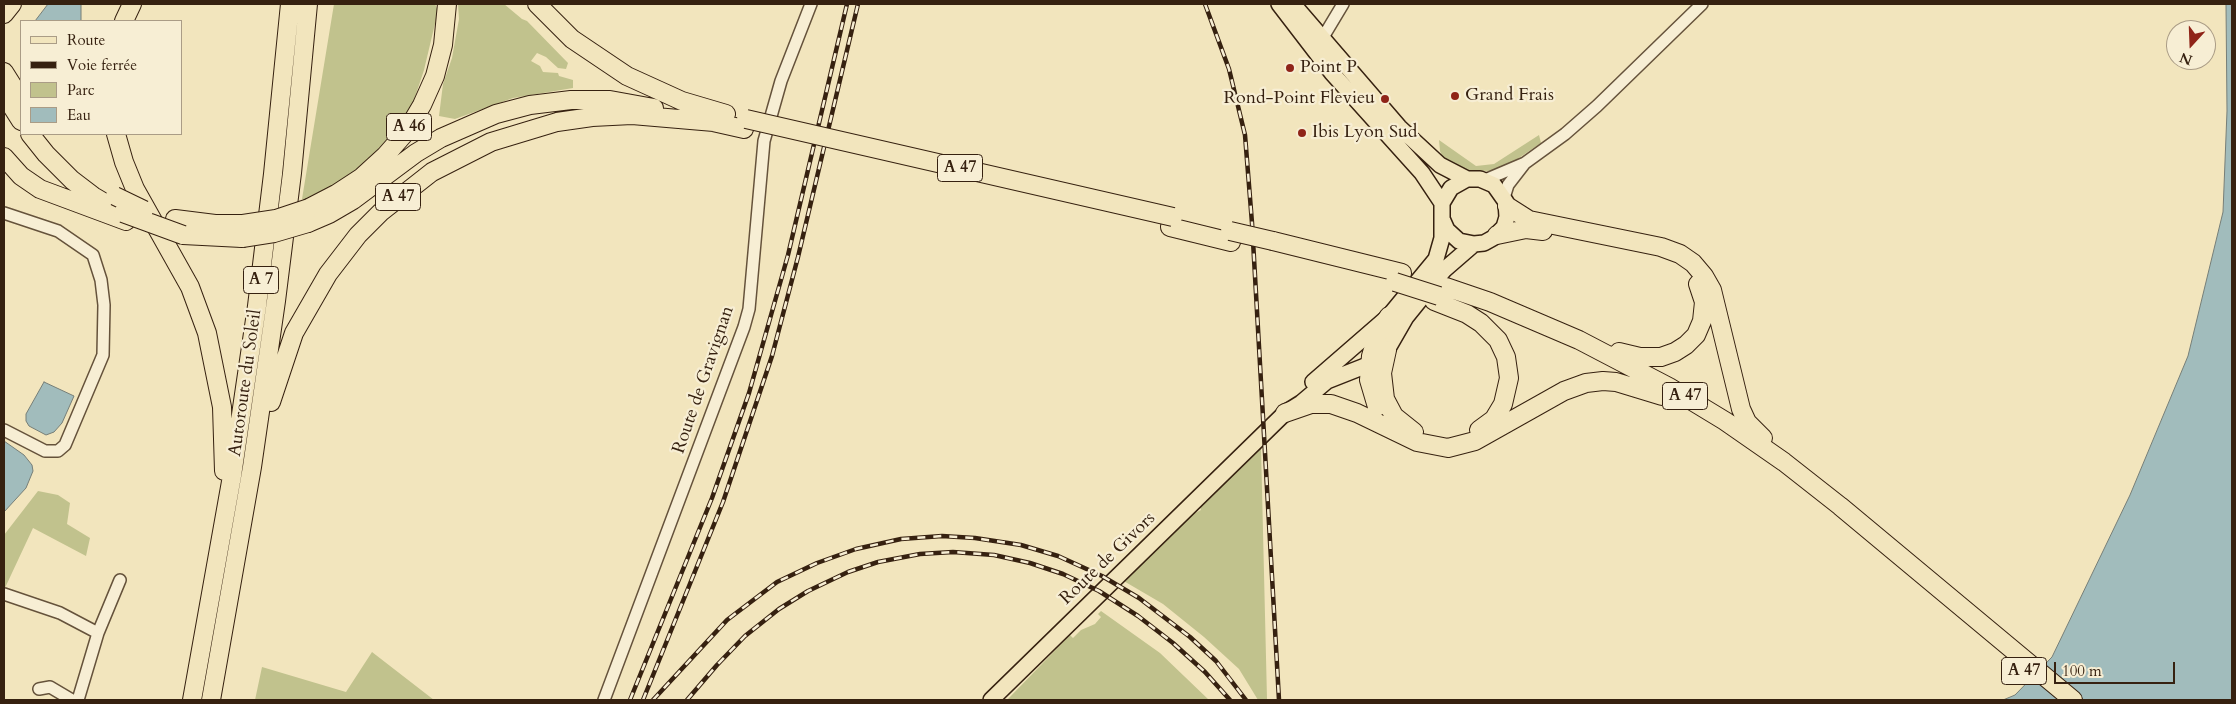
<!DOCTYPE html>
<meta charset="utf-8">
<style>
body{margin:0}
#map{position:relative;width:2236px;height:704px;overflow:hidden;background:#f2e5bd;font-family:Cardo,serif}
canvas{display:block}
.frame{position:absolute;inset:0;border:5px solid #362110;pointer-events:none}
.legend{position:absolute;left:20px;top:20px;width:162px;height:115px;box-sizing:border-box;background:#f7eed4;border:1px solid #aa9c86;margin:0;padding:6px 9px;list-style:none;font-size:15px;color:#362110}
.legend li{display:flex;align-items:center;gap:10px;height:25px}
.legend b{width:25px;border:1px solid #aa9c86}
.north{position:absolute;left:2166px;top:20px;width:50px;height:50px;box-sizing:border-box;background:#f7eed4;border:1px solid #aa9c86;border-radius:50%;rotate:200deg;font-size:14px;font-weight:700;line-height:20px;text-align:center;color:#362110}
.north::after{content:'';display:block;margin:auto;width:18px;height:22px;background:#8f2418;clip-path:polygon(50% 0,100% 100%,50% 72%,0 100%)}
.scale{position:absolute;left:2054px;top:662px;width:121px;height:22px;box-sizing:border-box;border:2px solid #362110;border-top:0;padding-left:6px;font-size:15px;line-height:18px;white-space:nowrap;color:#362110;-webkit-text-stroke:4px #f7eed4;paint-order:stroke}
</style>
<div id="map">
<canvas width="2236" height="704"></canvas>
<div class="frame"></div>
<ul class="legend">
<li><b style="height:6px;background:#f2e5bd"></b>Route</li>
<li><b style="height:6px;background:#362110"></b>Voie ferrée</li>
<li><b style="height:14px;background:#c1c28d"></b>Parc</li>
<li><b style="height:14px;background:#a1bcbc"></b>Eau</li>
</ul>
<div class="north">N</div>
<div class="scale">100 m</div>
</div>
<script>
const ctx = document.querySelector('canvas').getContext('2d');
ctx.lineJoin = 'round';
function fillPath(path, color) {
  ctx.fillStyle = color;
  ctx.fill(path, 'evenodd');
}
function shape(rows) {
  const path = new Path2D();
  for (const r of rows) {
    path.moveTo(r[0], r[1]);
    for (let i = 2; i < r.length; i += 2) path.lineTo(r[i], r[i + 1]);
  }
  return path;
}
function strokePath(path, color, width, dash) {
  ctx.strokeStyle = color;
  ctx.lineWidth = width;
  ctx.lineCap = dash ? 'butt' : 'round';
  ctx.setLineDash(dash || []);
  ctx.stroke(path);
}
function write(font, color, halo, rows, align = 'center') {
  ctx.font = font + ' Cardo,serif';
  ctx.lineWidth = 4.5;
  ctx.setLineDash([]);
  ctx.textBaseline = 'middle';
  ctx.strokeStyle = halo;
  ctx.fillStyle = color;
  for (const [text, x, y, turn = 0] of rows) {
    ctx.save();
    ctx.translate(x, y);
    ctx.rotate((+turn || 0) * Math.PI / 180);
    ctx.textAlign = isNaN(turn) ? turn : align;
    if (halo) ctx.strokeText(text, 0, 0);
    ctx.fillText(text, 0, 0);
    ctx.restore();
  }
}
const green = shape([
 [334,4,435,4,438,11,424,70,413,103,404,119,381,146,355,171,328,190,307,201,302,199],
 [458,4,504,4,522,19,527,21,568,63,566,69,558,68,546,57,537,53,531,61,540,66,543,72,558,73,559,76,573,80,573,88,513,98,455,119,439,116,443,84,452,58,459,19],
 [1539,135,1541,143,1501,170,1491,173,1490,171,1462,170,1443,158,1440,151,1439,140,1476,166,1494,164],
 [1261,448,1267,699,1258,700,1239,669,1204,637,1163,604,1122,580,1137,565,1147,559,1193,514,1201,510,1200,507],
 [38,491,58,495,70,503,67,524,90,538,86,556,33,528,4,590,4,535],
 [1101,611,1160,653,1209,700,1007,700,1070,635,1073,638,1081,630,1095,624,1101,617,1098,614],
 [372,652,434,700,255,700,262,667,346,692]
]);
const water = shape([
 [48,4,81,4,81,21,35,21,48,4],
 [2226,4,2232,4,2232,700,2003,700,2015,695,2052,657,2130,495,2188,356,2223,212,2227,111,2226,4],
 [44,382,74,396,62,423,54,432,46,435,29,426,26,421,26,414,44,382],
 [4,441,24,455,32,465,33,471,26,488,4,512,4,441]
]);
const minor = shape([
 [1319,44,1343,4],
 [1485,180,1525,163],
 [1504,198,1508,185,1525,163,1565,134,1597,106,1702,4],
 [4,213,58,231,93,255,101,280,104,305,103,355,65,445,58,451,45,451,4,430],
 [4,594,60,613,98,633],
 [39,689,50,687,72,700],
 [78,700,98,633,120,580],
 [604,700,744,327,749,309,764,141,781,81,811,4]
]);
const major = shape([
 [1279,4,1332,73,1422,173,1442,203],
 [1293,4,1399,127,1440,165,1467,179],
 [1313,382,1389,316,1436,259,1442,238,1442,203,1451,188,1467,179,1480,179,1494,185,1506,202,1507,217,1504,227,1493,238,1484,243,1474,244,1459,241,1447,230,1443,221],
 [991,700,1285,413,1301,403,1327,381,1365,366,1387,350,1406,317,1444,270,1474,244]
]);
const highway = shape([
 [537,4,572,39,627,76,682,101,726,114],
 [4,14,12,4],
 [124,21,132,4],
 [4,72,21,99],
 [4,94,21,121],
 [704,120,744,129],
 [30,134,46,154,72,180,93,196,115,209],
 [116,134,124,162,135,189,190,287,207,333,222,407,224,471],
 [4,157,21,176,40,189,126,221],
 [1507,206,1529,220,1661,247,1680,254,1693,263,1704,276,1712,290,1741,409,1747,422,1763,438],
 [309,208,336,194,362,177,385,156,406,132,422,105,435,76,443,45,447,4],
 [175,219,215,224,243,224],
 [308,223,329,214,353,200,416,153,441,138,496,114,530,105,571,100,610,100,654,108],
 [1170,227,1231,242],
 [183,235,242,238],
 [1497,235,1526,229,1543,231],
 [1273,241,1402,273],
 [1446,287,1490,302,1579,340,1669,387,1725,421,1784,462,1840,506,2073,700],
 [1434,301,1467,314,1481,323,1498,340,1506,357,1509,378,1503,404,1494,419,1479,430],
 [1387,350,1382,373,1385,399,1394,416,1414,432],
 [1619,352,1640,357,1661,357,1675,352,1686,345,1696,335,1702,321,1704,302,1698,284],
 [271,402,294,333,328,274,358,235,381,212,432,172,491,142,557,122,592,117,632,115,714,122],
 [1377,407,1369,380,1371,356,1377,336,1389,316],
 [1285,413,1311,404,1331,404,1357,413,1417,442,1448,448,1475,441,1564,391,1586,383,1603,381,1616,382,1662,396],
 [192,700,232,476,257,306,273,174,290,4],
 [211,700,252,467,276,301,292,173,308,4]
]);
const rail = shape([
 [1205,4,1229,69,1245,135,1252,223,1279,700],
 [630,700,712,498,749,393,788,255,847,4],
 [643,700,723,502,772,356,798,257,858,4],
 [653,700,727,620,777,582,817,563,856,549,901,539,942,536,975,538,1021,545,1058,556,1102,576,1139,598,1190,637,1216,661,1246,700],
 [687,700,717,665,745,636,779,609,808,591,848,572,878,562,920,554,953,552,994,555,1030,563,1063,574,1099,591,1138,616,1173,643,1205,672,1230,700]
]);
const highwayBridge = shape([
 [746,119,1173,217],
 [115,196,144,210],
 [123,213,183,235],
 [243,224,276,219,309,208],
 [1230,231,1273,241],
 [242,238,274,233,308,223],
 [1395,282,1439,296]
]);
const markers = [
 [1290,68,5,"#8f2418"],
 [1455,96,5,"#8f2418"],
 [1385,99,5,"#8f2418"],
 [1302,133,5,"#8f2418"]
];
const shields = [
 [409,127,45],
 [960,168,45],
 [398,197,45],
 [261,280,35],
 [1685,396,45],
 [2024,671,45]
];
const shieldNames = [
 ["A 46",409,127],
 ["A 47",960,168],
 ["A 47",398,197],
 ["A 7",261,280],
 ["A 47",1685,396],
 ["A 47",2024,671]
];
const poiNames = [
 ["Point P",1300,68],
 ["Grand Frais",1465,96],
 ["Rond-Point Flevieu",1375,99,"right"],
 ["Ibis Lyon Sud",1312,133]
];
const streetNames = [
 ["Route de Gravignan",704,380,-71],
 ["Autoroute du Soleil",246,383,-82],
 ["Route de Givors",1108,559,-44]
];
fillPath(green, '#c1c28d');
fillPath(water, '#a1bcbc');
strokePath(water, '#767e77', 1);
strokePath(minor, '#65523b', 14);
strokePath(major, '#362110', 18);
strokePath(highway, '#362110', 20);
strokePath(minor, '#f7eed4', 11);
strokePath(major, '#f2e5bd', 15);
strokePath(highway, '#f2e5bd', 18);
strokePath(rail, '#362110', 4.5);
strokePath(rail, '#f7eed4', 2.5, [8]);
strokePath(highwayBridge, '#362110', 20, []);
strokePath(highwayBridge, '#f2e5bd', 18);
for (const [x, y, r, color] of markers) {
  const dot = new Path2D();
  dot.arc(x, y, r, 0, 2 * Math.PI);
  ctx.fillStyle = color;
  ctx.fill(dot);
  strokePath(dot, '#f7eed4', 2);
}
for (const [x, y, w] of shields) {
  const box = new Path2D();
  box.roundRect(x - w / 2, y - 13.5, w, 27, 4);
  ctx.fillStyle = '#f7eed4';
  ctx.fill(box);
  strokePath(box, '#362110', 1);
}
write('bold 16px', '#362110', null, shieldNames);
write('18px', '#362110', '#f7eed4', poiNames, 'left');
write('18px', '#362110', '#f7eed4', streetNames);
</script>
